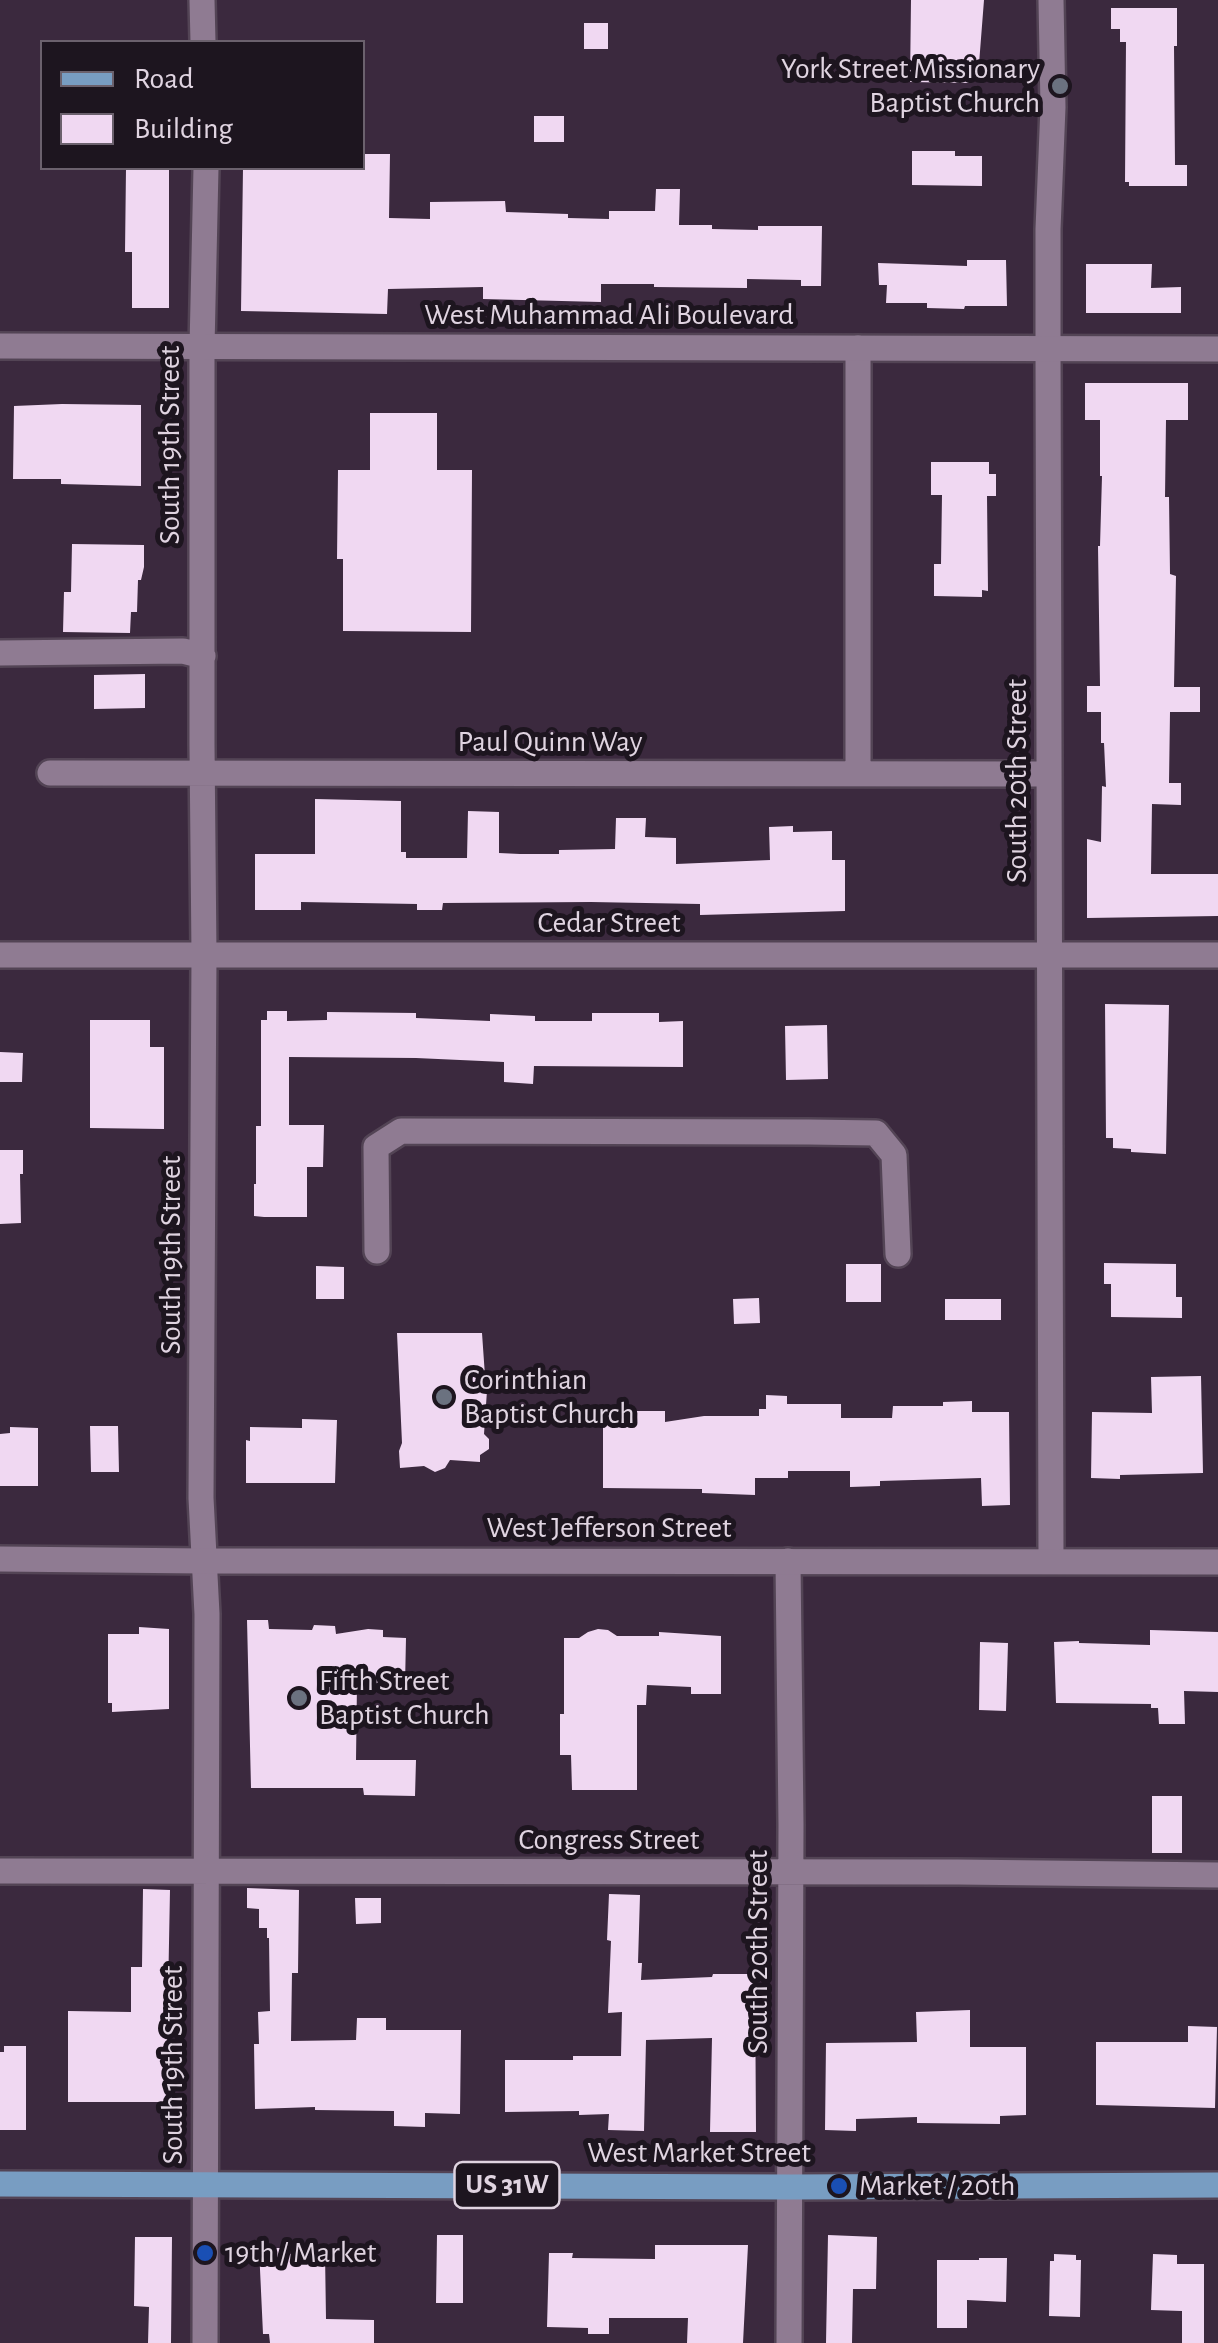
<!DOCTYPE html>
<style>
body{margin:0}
#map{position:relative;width:1218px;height:2343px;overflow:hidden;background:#3b293e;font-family:"Alegreya Sans",sans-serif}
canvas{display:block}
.legend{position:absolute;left:40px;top:40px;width:325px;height:130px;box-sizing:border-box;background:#1d151f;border:2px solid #6b616d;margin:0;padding:12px 18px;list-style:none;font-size:30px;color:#e0d4e1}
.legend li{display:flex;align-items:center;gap:20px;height:50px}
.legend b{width:50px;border:2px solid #6b616d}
</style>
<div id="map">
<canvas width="1218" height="2343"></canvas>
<ul class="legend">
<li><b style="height:12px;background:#789dc2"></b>Road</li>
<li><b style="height:28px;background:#f0d8f2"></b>Building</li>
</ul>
</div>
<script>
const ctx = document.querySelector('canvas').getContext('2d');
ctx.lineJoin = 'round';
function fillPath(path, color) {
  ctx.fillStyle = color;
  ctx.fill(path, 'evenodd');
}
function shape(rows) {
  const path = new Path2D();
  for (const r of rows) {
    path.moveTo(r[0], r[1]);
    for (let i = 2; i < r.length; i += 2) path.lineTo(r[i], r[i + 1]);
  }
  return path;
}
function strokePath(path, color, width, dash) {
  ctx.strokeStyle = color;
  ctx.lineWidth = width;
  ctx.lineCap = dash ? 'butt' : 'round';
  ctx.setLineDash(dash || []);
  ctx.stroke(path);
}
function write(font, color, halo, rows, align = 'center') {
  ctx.font = font + ' "Alegreya Sans",sans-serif';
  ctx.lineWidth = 10;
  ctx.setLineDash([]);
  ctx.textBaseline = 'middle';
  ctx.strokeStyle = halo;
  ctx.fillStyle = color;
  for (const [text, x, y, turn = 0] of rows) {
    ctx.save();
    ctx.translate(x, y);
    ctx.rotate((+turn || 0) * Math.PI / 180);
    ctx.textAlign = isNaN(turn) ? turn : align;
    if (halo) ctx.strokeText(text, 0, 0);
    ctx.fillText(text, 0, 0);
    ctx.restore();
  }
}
const building = shape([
 [911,0,984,0,979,64,970,64,970,83,910,82],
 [1111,8,1177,8,1177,46,1174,46,1175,165,1187,165,1187,186,1129,186,1129,182,1125,182,1126,42,1120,42,1120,29,1111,29],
 [584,23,608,23,608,49,584,49],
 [534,116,564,116,564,142,534,142],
 [912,151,955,151,955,156,982,156,982,186,912,185],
 [362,154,390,154,389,218,430,219,430,202,505,201,506,212,568,214,568,218,609,219,609,211,655,211,656,189,680,189,679,225,712,225,712,229,758,230,758,226,822,226,821,286,801,286,801,280,747,279,747,288,654,287,654,284,601,284,601,302,483,299,483,287,388,289,387,314,241,311,243,168,362,168],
 [126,168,169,168,169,308,132,308,132,252,125,252],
 [967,260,1006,260,1007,306,965,306,964,309,927,308,927,303,886,303,887,285,879,285,878,263,967,266],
 [1086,264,1152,264,1151,288,1181,287,1181,313,1086,313],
 [1085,383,1188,383,1188,420,1166,420,1165,497,1169,497,1170,574,1176,576,1174,687,1200,687,1200,712,1170,712,1169,783,1181,783,1181,805,1152,804,1151,874,1218,874,1218,916,1087,918,1087,839,1101,842,1102,786,1106,787,1104,743,1101,743,1101,712,1087,712,1087,686,1100,686,1098,546,1100,546,1102,476,1100,476,1100,420,1085,420],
 [62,404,141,405,141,486,61,484,61,479,13,479,14,406],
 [370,413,437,413,437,470,472,470,471,632,343,631,343,559,337,559,338,470,370,470],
 [931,462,989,462,989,474,996,474,996,496,987,496,988,591,982,590,982,597,934,596,934,564,941,564,942,495,931,495],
 [72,544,144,545,144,567,141,580,138,580,137,612,131,612,130,633,63,632,64,592,71,592],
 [145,674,145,708,94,709,94,675],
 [315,799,401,801,401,852,406,852,406,858,467,858,468,811,499,812,499,853,520,854,559,854,559,850,615,849,616,818,646,818,645,837,676,838,676,864,770,860,769,827,793,826,793,832,832,831,832,860,845,860,845,911,700,915,700,904,591,902,443,903,442,910,417,910,417,904,301,902,301,910,255,910,255,854,315,854],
 [1105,1004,1169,1005,1166,1154,1131,1152,1131,1149,1113,1148,1113,1138,1106,1138],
 [267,1011,287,1011,287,1021,327,1020,327,1012,416,1013,416,1018,490,1021,490,1014,535,1016,535,1021,592,1021,592,1013,659,1013,659,1022,683,1021,683,1067,534,1066,533,1084,504,1082,504,1062,416,1058,289,1057,289,1125,324,1125,323,1167,307,1167,307,1217,264,1217,254,1216,254,1184,256,1184,256,1126,261,1126,261,1020,267,1020],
 [90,1020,150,1020,150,1047,164,1047,164,1129,90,1128],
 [827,1025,828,1079,786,1080,785,1026],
 [0,1052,23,1053,22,1082,0,1082],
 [0,1150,23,1150,23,1174,20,1174,21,1223,0,1224],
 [1104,1263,1176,1264,1176,1297,1182,1297,1182,1318,1111,1317,1111,1284,1104,1284],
 [846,1264,881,1264,881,1302,846,1302],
 [316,1266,344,1267,344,1299,316,1299],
 [759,1298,760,1323,734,1324,733,1299],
 [945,1299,1001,1299,1001,1320,945,1320],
 [397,1333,482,1333,485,1376,488,1376,484,1434,489,1439,489,1449,480,1455,480,1462,450,1460,445,1468,435,1472,424,1466,400,1468,399,1451,402,1443],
 [1201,1376,1203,1473,1120,1475,1120,1479,1091,1478,1092,1412,1152,1413,1151,1377],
 [766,1395,787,1396,787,1404,841,1404,841,1418,892,1418,893,1406,943,1406,943,1402,972,1401,972,1412,1009,1412,1010,1505,982,1506,981,1478,880,1481,880,1486,850,1487,850,1471,788,1471,788,1478,755,1478,755,1495,702,1493,702,1489,603,1488,603,1411,665,1411,665,1422,704,1416,759,1416,759,1409,766,1409],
 [302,1419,337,1420,335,1483,246,1483,246,1440,250,1441,250,1427,302,1428],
 [90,1426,118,1426,119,1472,91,1472],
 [10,1427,38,1428,38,1486,0,1486,0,1434,10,1433],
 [247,1620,268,1620,269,1629,312,1630,314,1625,335,1626,336,1634,368,1629,383,1630,383,1637,406,1638,405,1685,357,1683,356,1760,416,1760,415,1796,364,1795,363,1788,251,1788],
 [139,1627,169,1629,169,1709,112,1712,112,1703,108,1703,108,1634,139,1634],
 [598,1629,608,1630,617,1636,659,1636,659,1632,721,1636,721,1694,691,1694,691,1687,647,1685,646,1705,637,1705,637,1790,572,1790,571,1755,560,1755,560,1714,564,1714,564,1638,579,1638,588,1632],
 [1150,1630,1218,1632,1218,1692,1184,1691,1185,1724,1159,1724,1158,1708,1151,1708,1151,1704,1056,1703,1054,1642,1079,1641,1079,1643,1150,1645],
 [980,1642,1008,1643,1006,1711,979,1710],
 [1152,1796,1182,1796,1182,1853,1152,1853],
 [247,1888,299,1890,298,1973,292,1973,291,2041,356,2040,357,2018,386,2018,386,2030,461,2030,460,2114,425,2113,425,2127,394,2126,394,2111,315,2110,315,2107,255,2109,254,2044,259,2044,258,2012,270,2011,269,1938,267,1938,267,1928,259,1928,259,1909,247,1908],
 [143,1889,170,1890,166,2102,68,2102,68,2011,131,2012,131,1967,142,1967],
 [609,1894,640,1895,638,1963,642,1963,641,1980,712,1977,713,1974,755,1974,756,2132,710,2132,712,2038,646,2040,644,2131,608,2130,609,2114,579,2115,579,2111,505,2112,505,2060,573,2060,573,2056,621,2056,622,2012,608,2013,611,1941,607,1940],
 [355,1898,381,1898,381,1923,356,1924],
 [970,2010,970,2047,1026,2047,1026,2115,1000,2116,1000,2124,917,2123,917,2117,856,2119,856,2131,825,2130,826,2043,917,2042,916,2012],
 [1188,2026,1217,2027,1215,2108,1096,2105,1096,2042,1188,2042],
 [4,2046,26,2046,26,2130,0,2130,0,2052,4,2052],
 [437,2235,463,2235,463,2303,436,2303],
 [828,2235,877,2237,876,2289,853,2289,852,2343,826,2343],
 [135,2237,172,2237,171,2343,148,2343,149,2307,134,2306],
 [655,2245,748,2245,743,2343,687,2343,688,2318,609,2318,609,2334,588,2334,588,2328,547,2327,549,2253,573,2253,572,2258,655,2259],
 [259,2248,282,2248,283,2254,325,2253,326,2319,374,2320,374,2343,270,2343,269,2334,263,2334],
 [1054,2254,1076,2255,1076,2260,1081,2260,1080,2317,1049,2316,1050,2261,1054,2261],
 [1153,2254,1177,2255,1177,2264,1204,2264,1204,2343,1182,2343,1182,2311,1151,2310],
 [979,2258,1007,2258,1006,2302,967,2300,967,2328,937,2328,937,2260,979,2260]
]);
const minor = shape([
 [202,0,203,42],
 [858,348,858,774],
 [0,653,183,651,203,656],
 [50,773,1049,774],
 [0,955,1218,955],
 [377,1251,376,1147,401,1131,809,1132,876,1133,894,1155,898,1254],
 [788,1561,791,1825,789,2343],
 [1051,1561,1048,348,1048,229,1053,107,1051,0],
 [0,1871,958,1872,1218,1875],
 [205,2343,207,1614,201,1498,204,955,202,745,202,347,206,168]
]);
const tertiary = shape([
 [0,1559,204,1561,1218,1562]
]);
const secondary = shape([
 [0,346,1218,349]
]);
const primary = shape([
 [0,2184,790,2187,1218,2185]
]);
const markers = [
 [1060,86,10,"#6b7280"],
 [444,1397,10,"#6b7280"],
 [299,1698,10,"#6b7280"],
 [839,2186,10,"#1a4fb4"],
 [205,2253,10,"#1a4fb4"]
];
const shields = [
 [507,2185,105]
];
const shieldNames = [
 ["US 31W",507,2185]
];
const poiNames = [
 ["York Street Missionary",1040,69,"right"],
 ["Baptist Church",1040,103,"right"],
 ["Corinthian",464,1380],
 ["Baptist Church",464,1414],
 ["Fifth Street",319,1681],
 ["Baptist Church",319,1715],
 ["Market / 20th",859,2186],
 ["19th / Market",225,2253]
];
const streetNames = [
 ["West Muhammad Ali Boulevard",609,315],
 ["South 19th Street",170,445,-90],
 ["Paul Quinn Way",550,742],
 ["South 20th Street",1017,781,-90],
 ["Cedar Street",609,923],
 ["South 19th Street",171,1255,-90],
 ["West Jefferson Street",609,1528],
 ["Congress Street",609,1840],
 ["South 20th Street",758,1952,-90],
 ["South 19th Street",173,2065,-90],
 ["West Market Street",699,2153]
];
fillPath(building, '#f0d8f2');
strokePath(minor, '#534455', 30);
strokePath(tertiary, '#534455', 30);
strokePath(secondary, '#534455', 30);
strokePath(primary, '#534455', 30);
strokePath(minor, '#8f7b92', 25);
strokePath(tertiary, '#8f7b92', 25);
strokePath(secondary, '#8f7b92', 25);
strokePath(primary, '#789dc2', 25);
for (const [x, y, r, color] of markers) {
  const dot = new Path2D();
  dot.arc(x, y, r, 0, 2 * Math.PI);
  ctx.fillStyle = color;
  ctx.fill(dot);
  strokePath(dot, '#1d151f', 4);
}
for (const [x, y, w] of shields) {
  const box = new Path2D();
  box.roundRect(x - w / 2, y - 23, w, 46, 8);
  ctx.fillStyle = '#1d151f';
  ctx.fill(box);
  strokePath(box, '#e0d4e1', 2.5);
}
write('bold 28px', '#e0d4e1', null, shieldNames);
write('30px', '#e0d4e1', '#1d151f', poiNames, 'left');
write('30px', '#e0d4e1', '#1d151f', streetNames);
</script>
